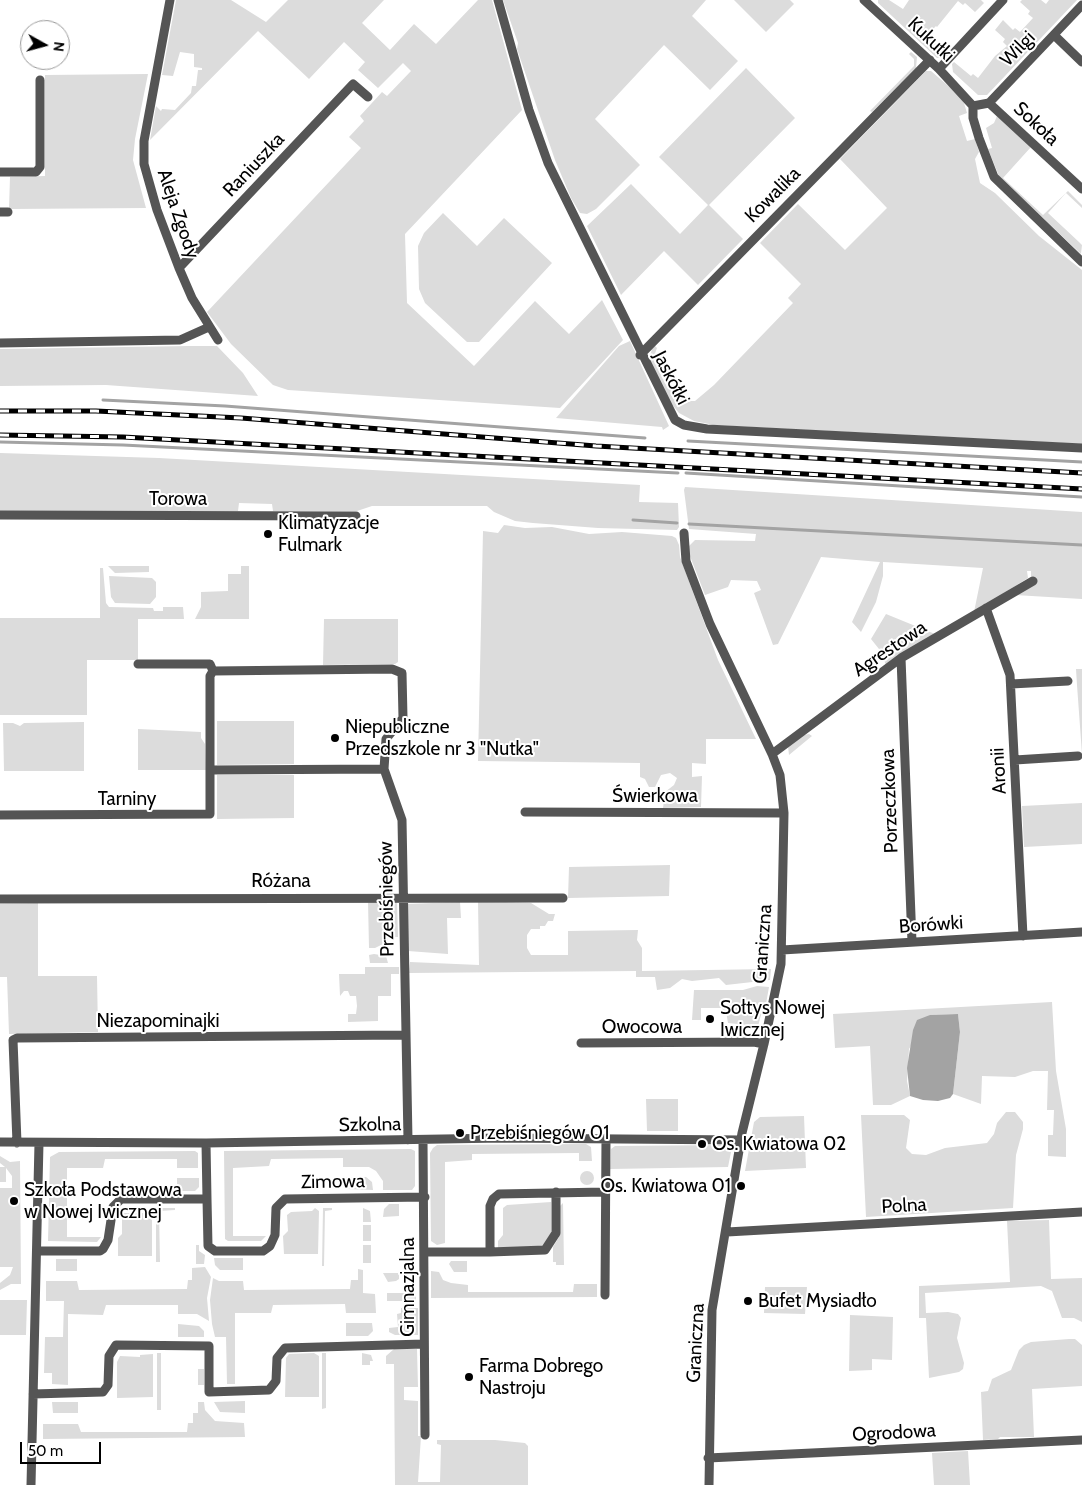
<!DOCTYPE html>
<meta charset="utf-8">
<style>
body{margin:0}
#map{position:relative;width:1082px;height:1485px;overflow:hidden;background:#fff;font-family:Cabin,sans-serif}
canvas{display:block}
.north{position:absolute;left:20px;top:20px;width:50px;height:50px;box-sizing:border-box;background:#fff;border:1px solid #999;border-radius:50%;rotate:97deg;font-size:14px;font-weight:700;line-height:20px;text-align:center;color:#000}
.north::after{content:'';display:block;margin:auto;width:18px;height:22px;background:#000;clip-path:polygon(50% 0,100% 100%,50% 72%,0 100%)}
.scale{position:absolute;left:20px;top:1442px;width:81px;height:22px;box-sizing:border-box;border:2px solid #000;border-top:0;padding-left:6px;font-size:15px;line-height:18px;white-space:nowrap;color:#000;-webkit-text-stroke:4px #fff;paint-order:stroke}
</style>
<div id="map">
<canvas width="1082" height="1485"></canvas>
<div class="north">N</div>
<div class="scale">50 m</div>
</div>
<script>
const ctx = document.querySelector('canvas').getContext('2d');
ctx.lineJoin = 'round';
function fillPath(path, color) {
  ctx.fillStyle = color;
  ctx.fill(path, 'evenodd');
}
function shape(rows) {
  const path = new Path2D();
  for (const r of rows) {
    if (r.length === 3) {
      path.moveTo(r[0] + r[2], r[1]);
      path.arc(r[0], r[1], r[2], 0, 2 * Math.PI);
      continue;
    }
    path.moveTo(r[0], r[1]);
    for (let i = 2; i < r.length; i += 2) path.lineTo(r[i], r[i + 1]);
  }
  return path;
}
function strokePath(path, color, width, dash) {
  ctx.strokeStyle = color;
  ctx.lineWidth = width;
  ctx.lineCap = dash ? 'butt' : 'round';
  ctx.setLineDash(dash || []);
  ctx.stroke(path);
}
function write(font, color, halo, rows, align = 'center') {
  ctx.font = font + ' Cabin,sans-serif';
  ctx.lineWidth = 4;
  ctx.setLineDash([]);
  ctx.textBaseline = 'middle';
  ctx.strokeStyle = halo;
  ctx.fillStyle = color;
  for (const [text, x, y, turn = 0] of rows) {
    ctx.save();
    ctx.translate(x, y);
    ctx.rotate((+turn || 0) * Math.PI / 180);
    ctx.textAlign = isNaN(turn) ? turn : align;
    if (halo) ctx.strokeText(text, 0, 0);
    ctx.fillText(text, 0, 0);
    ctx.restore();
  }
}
const green = shape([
 [176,0,231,0,266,22,288,0,384,0,362,23,390,50,414,24,436,44,478,0,492,0,522,110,405,234,407,303,474,366,535,301,569,334,602,300,623,340,560,408,288,390,273,385,231,344,207,312,361,148,349,137,364,121,360,116,382,92,387,96,411,71,403,63,378,88,358,70,365,62,344,42,309,79,258,31,150,140,156,106,161,111,162,109,175,110,191,93,192,86,196,86,198,70,202,70,202,68,194,67,194,54,180,52,173,76,162,75],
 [503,0,706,0,692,16,738,61,710,90,664,45,595,119,640,165,596,209,587,214,580,213,571,198,555,160,517,49,518,43],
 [734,0,790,0,794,4,766,32],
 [878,0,889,0,903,9,909,0,981,0,984,3,975,12,965,3,963,5,958,1,937,27,936,26,929,33,934,37,932,39,942,49,940,52,945,57,937,58,878,3],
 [1022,0,1041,0,1046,4,1049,0,1077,0,987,95,978,95,953,72,952,64,954,62,971,76,973,74,978,78,995,56,1007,46,1003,42,1005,39,995,30,1003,20,1013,30,1015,28,1020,32,1033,18,1028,14,1030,11,1020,2],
 [911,52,917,57,916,68,872,112,870,111,914,66,914,59,909,54],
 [746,68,795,118,709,205,743,239,698,285,664,251,621,295,587,226,631,184,680,234,708,205,659,157],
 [926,71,931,71,960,96,964,103,967,113,959,116,967,141,975,139,979,152,975,159,980,183,995,193,1039,236,1082,270,1082,444,714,425,694,421,679,413,670,402,649,360,652,349,655,346,657,348,653,359,666,385,684,401,695,401,714,385,793,303,788,298,801,284,760,243,798,204,845,250,887,208,840,159],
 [148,74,135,139,133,160,146,208,9,209,10,177,45,176,45,75],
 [997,116,1031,147,1003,178,1043,215,1068,191,1082,205,1082,208,1066,193,1048,213,1079,242,1082,245,1081,254,999,176,988,149,992,148,986,128,994,123],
 [443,213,477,246,504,218,552,263,479,342,467,342,425,303,419,289,418,246,424,233],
 [630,341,669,426,663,430,662,427,556,418,619,346],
 [188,346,217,346,243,373,258,396,106,385,0,386,0,349],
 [0,453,159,458,640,485,639,502,678,503,679,527,677,530,598,528,533,523,515,521,494,512,487,506,372,506,357,511,273,511,272,504,239,503,238,511,0,511],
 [685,487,1082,512,1082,599,1015,595,1031,578,1031,571,1027,571,1028,578,974,612,983,568,883,562,883,576,876,602,861,632,852,622,880,562,821,557,778,644,773,645,754,593,761,590,757,581,731,580,728,587,705,595,688,551,689,546,695,540,755,541,756,534,689,529,684,490],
 [504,525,525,528,552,527,589,534,622,532,672,536,676,538,679,545,680,557,718,660,756,739,706,739,706,764,692,763,692,777,702,776,701,807,663,808,665,792,674,785,677,778,670,773,661,775,655,787,649,787,645,779,640,777,640,763,478,761,483,531,498,533],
 [108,566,149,566,149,572,115,573],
 [241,566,249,566,249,619,195,619,201,607,201,592,228,591,228,574,241,574],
 [100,568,103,568,106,603,109,607,153,608,154,611,163,611,163,607,183,607,184,619,138,619,138,660,87,660,87,715,0,715,0,618,100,618],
 [109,576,152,578,156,582,156,597,150,604,115,603,111,597],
 [886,614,935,634,886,665,879,649,871,639],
 [324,619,398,619,398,662,395,664,323,665],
 [1076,669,1082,669,1082,754,1077,685],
 [217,721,294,721,294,764,217,765],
 [84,722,84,771,4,771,3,723,13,723,20,726,24,723],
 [138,729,201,732,201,738,205,744,206,770,138,770],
 [809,734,812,736,789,755,788,746,804,735],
 [217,775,294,775,294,818,217,819],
 [1082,803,1082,844,1024,847,1022,806],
 [670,865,669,896,568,898,569,867],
 [368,901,397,901,398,937,389,937,387,942,375,948,369,948],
 [478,901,531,903,549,914,555,914,553,921,548,921,545,926,540,926,540,929,531,929,527,935,527,948,531,955,568,955,568,931,638,930,637,940,642,948,642,971,771,969,770,980,726,985,719,978,692,981,682,979,670,988,657,990,655,977,636,977,636,971,409,973,410,962,479,965],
 [460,902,461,918,447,918,448,954,408,951,407,904],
 [38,903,38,976,97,976,98,1032,9,1034,7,977,0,977,0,904],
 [374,954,386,956,388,963,370,963,369,955],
 [365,967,399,967,399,974,391,974,391,996,378,996,378,1021,348,1022,348,1014,356,1014,357,1006,356,996,350,996,348,991,344,991,340,996,339,974,365,974],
 [757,986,769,987,764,1015,761,1015,758,1026,728,1023,726,1011,723,1011,722,1008,701,1008,701,1020,692,1020,694,990,743,990],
 [1052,1002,1056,1071,1066,1129,1066,1157,1048,1156,1048,1135,1053,1135,1054,1110,1047,1110,1048,1071,1033,1071,1015,1077,982,1076,981,1104,953,1094,960,1032,958,1014,930,1015,909,1049,907,1081,910,1096,891,1105,873,1105,870,1046,835,1048,833,1014],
 [646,1099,678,1099,678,1131,647,1131],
 [1006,1112,1015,1112,1023,1122,1023,1129,1016,1155,1013,1208,866,1217,861,1115,904,1115,910,1120,906,1148,912,1154,926,1155,945,1148,987,1143,994,1134,997,1123],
 [804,1116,806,1168,745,1171,754,1122,760,1117],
 [586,1144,591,1147,592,1161,579,1161,579,1153,472,1154,472,1160,445,1162,445,1243,437,1245,431,1241,430,1153,433,1148,437,1145],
 [728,1145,732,1147,728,1167,610,1169,611,1149,615,1146],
 [411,1149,415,1151,415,1186,412,1190,383,1190,383,1181,376,1171,369,1167,343,1167,343,1158,271,1159,269,1166,233,1168,233,1236,266,1236,261,1241,228,1241,225,1239,224,1151],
 [195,1151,198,1153,198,1168,177,1168,177,1159,105,1159,103,1168,67,1168,67,1237,101,1237,97,1242,48,1241,50,1157,59,1152],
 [0,1156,10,1162,20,1161,21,1284,11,1284,0,1290,0,1283,10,1275,13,1267,0,1267,0,1188,12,1188,12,1176,6,1168,6,1182,0,1182,0,1167,5,1167,0,1163],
 [587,1178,7],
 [344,1177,366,1177,372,1182,373,1190,344,1189],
 [177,1178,199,1178,199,1187,195,1191,177,1191],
 [551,1202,551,1234,544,1246,498,1249,498,1241,503,1235,503,1208,507,1205],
 [563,1203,564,1265,556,1265,556,1262,553,1262,553,1247,559,1237,559,1207],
 [389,1204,399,1204,399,1216,383,1217,384,1209],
 [156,1208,175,1208,175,1210,159,1211,160,1262,156,1262],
 [315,1208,319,1211,318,1254,284,1254,283,1236,288,1231,287,1215,291,1212,312,1211],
 [323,1208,332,1208,332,1210,325,1211,324,1266,322,1266],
 [363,1208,370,1211,371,1222,363,1222],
 [122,1213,152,1213,152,1256,118,1256,118,1238,122,1234],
 [1049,1220,1051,1279,1082,1278,1082,1322,1074,1318,1062,1318,1052,1291,1041,1286,925,1293,926,1313,948,1312,958,1314,961,1318,957,1338,964,1363,963,1369,959,1372,929,1378,926,1318,919,1318,919,1286,1010,1282,1007,1221],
 [363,1225,371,1225,371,1241,363,1241],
 [196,1245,199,1245,199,1251,205,1255,204,1264,196,1264],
 [363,1245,371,1245,371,1263,363,1263],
 [214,1258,243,1258,243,1270,220,1270,215,1265],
 [56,1259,77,1259,77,1271,56,1271],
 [451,1261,467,1261,467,1272,454,1272,449,1264],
 [205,1267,211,1277,207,1298,209,1321,197,1314,178,1314,178,1305,106,1305,103,1315,68,1314,68,1385,52,1384,52,1373,44,1373,45,1337,63,1337,64,1301,46,1301,46,1281,77,1281,79,1290,187,1289,188,1280,192,1280,192,1268],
 [358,1269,363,1270,363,1293,375,1294,376,1313,346,1313,345,1304,273,1305,271,1313,235,1313,235,1384,227,1384,226,1337,215,1337,212,1324,210,1300,213,1278,219,1281,243,1281,244,1290,350,1289,351,1280,358,1280],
 [431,1271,439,1272,443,1280,451,1283,468,1285,468,1292,573,1292,574,1284,597,1284,597,1297,431,1298],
 [383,1273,399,1273,399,1279,396,1281,388,1282],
 [765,1287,807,1287,805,1314,764,1313],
 [387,1293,416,1293,416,1301,387,1301],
 [0,1300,27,1300,26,1335,0,1335],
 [401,1308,418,1308,418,1335,395,1335,389,1332,389,1328,398,1327,397,1314,401,1313],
 [850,1315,893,1317,892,1360,872,1359,872,1370,849,1371],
 [346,1323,372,1323,373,1331,368,1336,346,1336],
 [178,1324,199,1326,204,1331,204,1337,178,1337],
 [1069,1339,1075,1339,1082,1345,1082,1386,1032,1389,1034,1437,1000,1437,998,1439,983,1440,981,1392,988,1391,992,1379,1011,1370,1019,1350,1024,1345,1031,1342],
 [394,1349,417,1349,418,1387,404,1387,404,1400,418,1401,418,1436,421,1436,418,1482,440,1482,441,1445,437,1444,437,1440,495,1440,525,1443,528,1446,528,1485,395,1485,394,1364,386,1364,386,1356],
 [157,1353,161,1353,161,1410,157,1410],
 [314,1353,319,1356,319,1397,285,1397,286,1358,289,1354],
 [322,1353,326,1353,326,1408,322,1409],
 [362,1353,371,1355,373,1361,370,1361,370,1365,362,1365],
 [153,1354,153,1397,117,1398,117,1362,120,1356,140,1357,140,1355],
 [198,1369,204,1369,204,1385,198,1385],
 [245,1401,245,1413,220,1412,214,1402],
 [52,1402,78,1402,78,1413,53,1413],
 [198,1402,204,1402,205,1410,215,1421,244,1423,245,1437,43,1439,43,1424,78,1424,81,1432,187,1432,188,1423,193,1423,193,1413,198,1413],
 [968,1451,970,1485,934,1485,932,1453]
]);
const water = shape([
 [958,1014,960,1032,953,1094,950,1098,938,1101,923,1100,910,1096,907,1068,913,1030,917,1020,930,1015],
 [504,1367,5.5]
]);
const stream = shape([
 [103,400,225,406,645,438],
 [688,441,1082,462],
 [0,442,123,445,678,473],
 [686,473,1082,497],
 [633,520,677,523],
 [689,524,1082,545]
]);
const street = shape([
 [170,0,144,141,144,164,157,210,179,268,192,298,218,340],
 [498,0,529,110,548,163,675,420,684,425,707,429,1082,448],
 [864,0,939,69,973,106],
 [1054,35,1082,62],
 [939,69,1003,0],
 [989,103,1082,189],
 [973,106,973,118,979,138,994,177,1082,262],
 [973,106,989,103,1082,5],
 [0,172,36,172,40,167,40,80],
 [0,212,8,212],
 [179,268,353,84,368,97],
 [0,343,180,340,209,327],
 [640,355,930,60],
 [0,515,356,516],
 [684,533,686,561,710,624,772,754,780,775,784,813,781,964,764,1044,742,1133,712,1310,709,1485],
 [986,608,1010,675,1023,936],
 [901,658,912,942],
 [138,664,210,664,213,671],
 [213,671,392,669,402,673,403,718,386,739,384,769,402,820,408,1140],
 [1011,684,1068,681],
 [772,754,901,658,1033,581],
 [1015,760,1078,756],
 [211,770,384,769],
 [525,812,784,813],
 [0,815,210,814,210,676,213,671],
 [0,899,563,898],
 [782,950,1082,932],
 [581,1043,754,1042,764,1044],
 [423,1140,425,1435],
 [0,1142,206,1143,502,1138,741,1140],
 [17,1143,13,1040,17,1038,405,1035],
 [206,1143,207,1199],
 [727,1232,1082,1212],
 [37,1251,100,1251,103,1249,108,1240,113,1207,121,1199,207,1199,208,1246,215,1251,263,1251,270,1246,275,1235,276,1208,285,1199,425,1197],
 [425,1252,490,1252,490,1206,493,1199,499,1194,605,1192],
 [490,1252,545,1250,556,1233,556,1192],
 [605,1295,606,1138],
 [33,1394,103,1392,108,1385,109,1356,116,1345,209,1346,209,1392,269,1390,276,1381,277,1358,285,1348,424,1344],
 [708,1458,1082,1440],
 [31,1485,39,1143]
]);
const rail = shape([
 [0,411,96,411,241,418,596,446,1082,473],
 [0,435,123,437,1082,489]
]);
const markers = [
 [268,534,5,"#000"],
 [335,738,5,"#000"],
 [710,1019,5,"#000"],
 [460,1133,5,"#000"],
 [702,1144,5,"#000"],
 [741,1186,5,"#000"],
 [14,1201,5,"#000"],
 [748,1301,5,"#000"],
 [469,1377,5,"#000"]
];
const streetNames = [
 ["Kukułki",931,40,43],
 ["Wilgi",1018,49,-46],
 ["Sokoła",1036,124,43],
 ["Raniuszka",254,165,-47],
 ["Kowalika",773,195,-45],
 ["Aleja Zgody",178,214,71],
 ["Jaskółki",671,378,63],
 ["Torowa",178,499],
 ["Agrestowa",890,649,-34],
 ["Aronii",999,771,-93],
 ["Świerkowa",655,796],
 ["Tarniny",127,799],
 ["Porzeczkowa",890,801,-92],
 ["Różana",281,881],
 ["Przebiśniegów",387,899,-91],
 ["Borówki",931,925,-4],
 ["Graniczna",763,944,-86],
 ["Niezapominajki",158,1021],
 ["Owocowa",642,1027],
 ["Szkolna",370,1125,-1],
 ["Zimowa",333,1182,-1],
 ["Polna",904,1206,-3],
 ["Gimnazjalna",408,1287,-90],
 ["Graniczna",696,1343,-87],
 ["Ogrodowa",894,1433,-3]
];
const poiNames = [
 ["Klimatyzacje",278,523],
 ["Fulmark",278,545],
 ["Niepubliczne",345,727],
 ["Przedszkole nr 3 \"Nutka\"",345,749],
 ["Sołtys Nowej",720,1008],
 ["Iwicznej",720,1030],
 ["Przebiśniegów 01",470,1133],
 ["Os. Kwiatowa 02",712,1144],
 ["Os. Kwiatowa 01",731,1186,"right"],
 ["Szkoła Podstawowa",24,1190],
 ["w Nowej Iwicznej",24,1212],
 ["Bufet Mysiadło",758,1301],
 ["Farma Dobrego",479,1366],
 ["Nastroju",479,1388]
];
fillPath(green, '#dcdcdc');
fillPath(water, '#a3a3a3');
strokePath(stream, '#a3a3a3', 3);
strokePath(street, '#555', 9);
strokePath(rail, '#000', 5);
strokePath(rail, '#fff', 3, [9]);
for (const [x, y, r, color] of markers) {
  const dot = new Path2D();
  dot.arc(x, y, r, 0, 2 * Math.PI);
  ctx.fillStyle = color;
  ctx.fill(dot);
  strokePath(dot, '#fff', 2);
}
write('19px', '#000', '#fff', streetNames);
write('19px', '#000', '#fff', poiNames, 'left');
</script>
